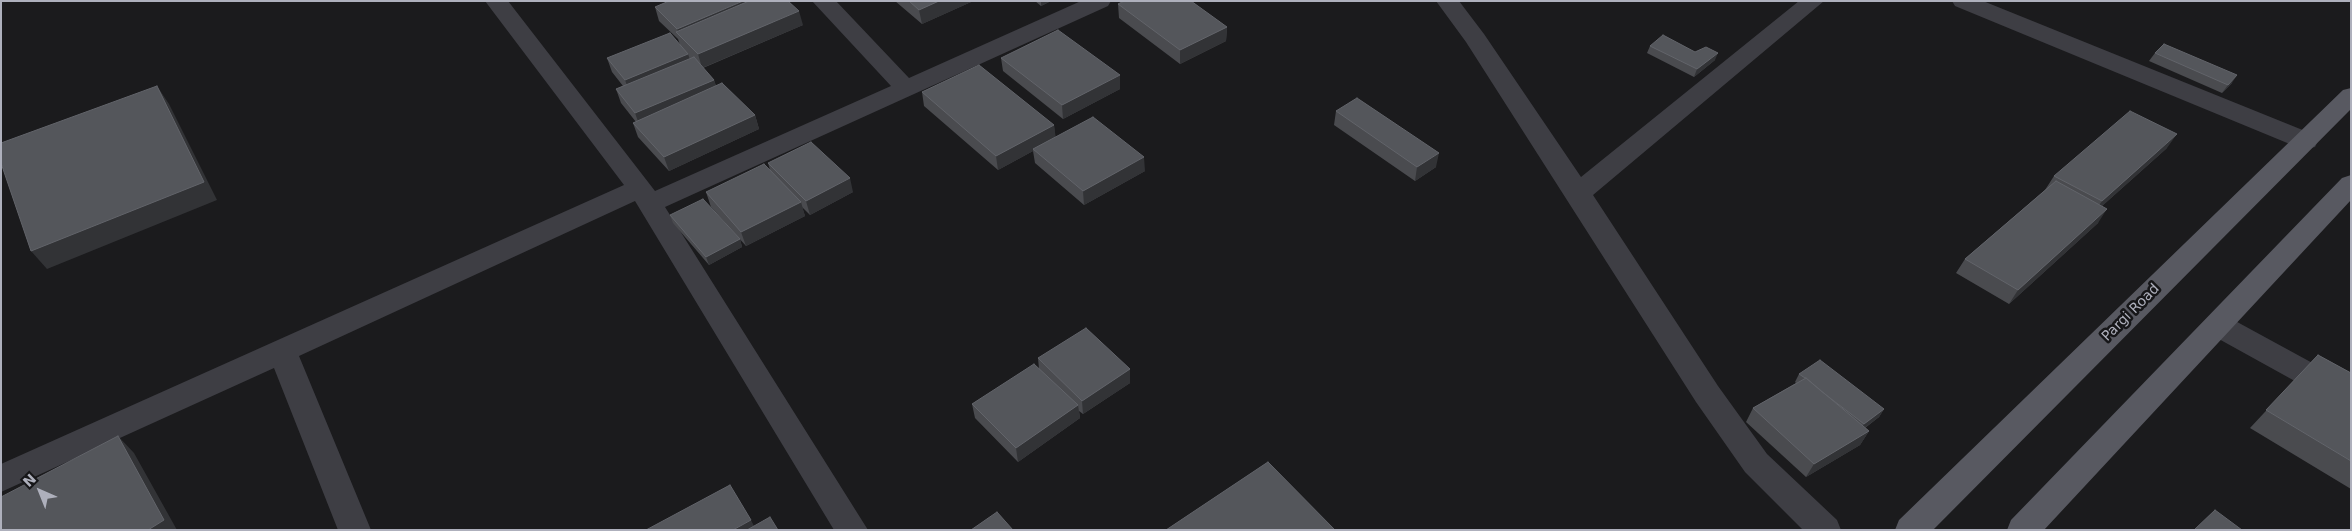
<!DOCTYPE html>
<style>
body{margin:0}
#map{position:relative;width:2352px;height:531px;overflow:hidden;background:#1b1b1d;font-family:"DejaVu Sans",sans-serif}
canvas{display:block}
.frame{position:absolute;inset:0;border:2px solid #aeb0bc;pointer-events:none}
.north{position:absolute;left:15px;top:466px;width:50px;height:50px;-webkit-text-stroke:4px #161618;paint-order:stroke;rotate:316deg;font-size:14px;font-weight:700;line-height:20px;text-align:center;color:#aeb0bc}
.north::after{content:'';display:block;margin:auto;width:18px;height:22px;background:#aeb0bc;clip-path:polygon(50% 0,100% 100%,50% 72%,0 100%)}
</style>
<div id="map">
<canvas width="2352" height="531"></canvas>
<div class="frame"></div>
<div class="north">N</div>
</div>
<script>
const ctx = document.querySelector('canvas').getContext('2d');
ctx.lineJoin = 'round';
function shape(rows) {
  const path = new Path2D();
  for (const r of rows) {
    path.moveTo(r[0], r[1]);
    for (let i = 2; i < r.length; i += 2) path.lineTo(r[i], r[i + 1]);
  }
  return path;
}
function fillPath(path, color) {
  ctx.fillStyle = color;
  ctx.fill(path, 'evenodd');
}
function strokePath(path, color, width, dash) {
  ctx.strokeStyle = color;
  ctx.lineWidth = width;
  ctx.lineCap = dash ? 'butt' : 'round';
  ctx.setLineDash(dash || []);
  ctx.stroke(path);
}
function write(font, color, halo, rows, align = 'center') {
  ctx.font = font + ' "DejaVu Sans",sans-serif';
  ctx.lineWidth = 5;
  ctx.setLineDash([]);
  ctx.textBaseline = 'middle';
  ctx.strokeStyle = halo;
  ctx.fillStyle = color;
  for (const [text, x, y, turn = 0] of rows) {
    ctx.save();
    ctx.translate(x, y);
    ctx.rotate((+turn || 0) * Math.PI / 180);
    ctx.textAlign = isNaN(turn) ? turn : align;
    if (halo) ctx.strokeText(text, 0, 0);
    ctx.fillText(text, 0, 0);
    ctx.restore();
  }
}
const street = shape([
 [485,1,508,1,655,191,891,86,812,1,836,1,909,78,1081,1,1111,1,1108,6,665,207,868,530,834,530,635,201,299,356,371,530,338,530,274,368,1,492,1,464,624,185,485,1],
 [1436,1,1459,1,1484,34,1581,177,1799,1,1824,1,1593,195,1718,386,1767,454,1837,520,1841,530,1803,530,1745,472,1696,402,1466,42,1436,1],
 [1952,1,1983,1,2315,135,2318,141,2315,147,2306,149,2297,147,1955,6,1952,1],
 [2218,314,2228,317,2351,384,2351,410,2340,406,2208,333,2204,325,2208,317,2218,314]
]);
const primary = shape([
 [2351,88,2351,109,1933,530,1895,530,1899,520,2343,90,2351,88],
 [2351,175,2351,200,2044,530,2007,530,2011,520,2342,178,2351,175]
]);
const wall = shape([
 [895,1,971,1,971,2,922,24],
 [1035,1,1051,1,1041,6],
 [1118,4,1227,27,1226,41,1180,64,1119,18],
 [655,7,803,25,703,68,714,80,716,86,755,115,759,129,669,171,638,137,633,123,636,122,621,103,616,89,623,86,612,72,607,58,680,45,678,39,659,21],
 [1650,46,1695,52,1715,60,1694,77,1647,53],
 [2155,53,2232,83,2222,93,2149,61],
 [1001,58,1120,89,1063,119,1003,71],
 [922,92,1054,125,1055,137,1145,171,1084,205,1035,163,1033,151,998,170,924,106],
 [1336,111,1436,167,1415,181,1334,125],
 [2167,148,2102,206,2098,223,2009,304,1956,273,1965,259,2045,190,2054,176],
 [768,163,853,192,810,215,802,207,805,216,746,246,711,207,706,192,770,170],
 [670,215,740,239,742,247,709,265,673,223],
 [2318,355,2351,373,2351,489,2250,428],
 [1038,358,1130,369,1130,383,1083,414,1079,411,1080,418,1018,462,975,418,972,404,1039,369],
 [1799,374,1884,409,1879,417,1865,428,1869,431,1860,445,1806,477,1746,422,1753,408,1796,383,1795,382]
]);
const shadedWall = shape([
 [743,1,775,1,680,36,677,29],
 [939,1,971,1,971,2,922,24,919,10],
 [1041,1,1051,1,1041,6],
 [799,11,803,25,702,68,698,54],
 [1227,27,1226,41,1180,64,1180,50],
 [1718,53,1715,60,1694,77,1697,69],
 [688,54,693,68,630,94,625,80],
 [1120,75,1120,89,1063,119,1062,105],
 [2237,75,2232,83,2222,93,2228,85],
 [714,80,719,94,640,127,635,113],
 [157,86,169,104,217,200,47,269,31,251],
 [755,115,759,129,669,171,664,157],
 [1054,125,1056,139,1033,149,1033,151,998,170,996,156],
 [2177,134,2167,148,2092,215,2102,201],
 [1439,153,1436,167,1415,181,1417,167],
 [1144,157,1145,171,1084,205,1083,191],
 [850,178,853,192,810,215,806,201],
 [801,202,805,216,746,246,741,232],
 [2107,209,2098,223,2009,304,2018,290],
 [740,239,742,247,709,265,706,257],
 [1130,369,1130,383,1083,414,1082,401],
 [1078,405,1080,418,1018,462,1016,448],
 [1884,409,1879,417,1859,432,1864,424],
 [1869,431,1860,445,1806,477,1814,464],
 [118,436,134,453,177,530,148,530],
 [751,520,756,530,733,530]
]);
const building = shape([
 [669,1,743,1,677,29,655,7,669,1],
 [749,1,788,1,799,11,698,54,676,32,749,1],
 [909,1,939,1,919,10,909,1],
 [1124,1,1191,1,1227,27,1180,50,1118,4,1124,1],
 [1058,30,1120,75,1062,105,1001,58,1058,30],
 [670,33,688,54,625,80,607,58,670,33],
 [1663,35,1695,52,1706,47,1718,53,1697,69,1650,46,1663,35],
 [2164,44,2237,75,2228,85,2155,53,2164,44],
 [694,57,714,80,635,113,616,89,694,57],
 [979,65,1054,125,996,156,922,92,979,65],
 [722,83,755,115,664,157,633,123,722,83],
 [157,86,204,182,31,251,1,163,1,143,157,86],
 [1357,98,1439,153,1417,167,1336,111,1357,98],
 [2130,111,2177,134,2102,201,2054,176,2130,111],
 [1093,117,1144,157,1083,191,1033,149,1093,117],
 [811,142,850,178,806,201,768,163,811,142],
 [764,164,801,202,741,232,706,192,764,164],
 [2056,181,2107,209,2018,290,1965,259,2056,181],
 [703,199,740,239,706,257,670,215,703,199],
 [1086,328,1130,369,1082,401,1038,358,1086,328],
 [2318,355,2351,373,2351,461,2266,410,2318,355],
 [1820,360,1884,409,1864,424,1821,391,1806,378,1805,378,1799,374,1820,360],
 [1034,364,1078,405,1016,448,972,404,1034,364],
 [1806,378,1869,431,1814,464,1753,408,1806,378],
 [118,436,164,520,148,530,1,530,1,497,118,436],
 [1268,462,1335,530,1166,530,1268,462],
 [730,485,751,520,733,530,646,530,730,485],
 [2215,510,2242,530,2194,530,2215,510],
 [997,512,1013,530,971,530,997,512],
 [770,517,778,530,747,530,770,517]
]);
const streetNames = [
 ["Pargi Road",2131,313,-45]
];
fillPath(street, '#3e3e44');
fillPath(primary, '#585961');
fillPath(wall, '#4a4b4f');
fillPath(shadedWall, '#323336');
fillPath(building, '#54565b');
strokePath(building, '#62646a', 1);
write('14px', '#aeb0bc', '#161618', streetNames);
</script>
